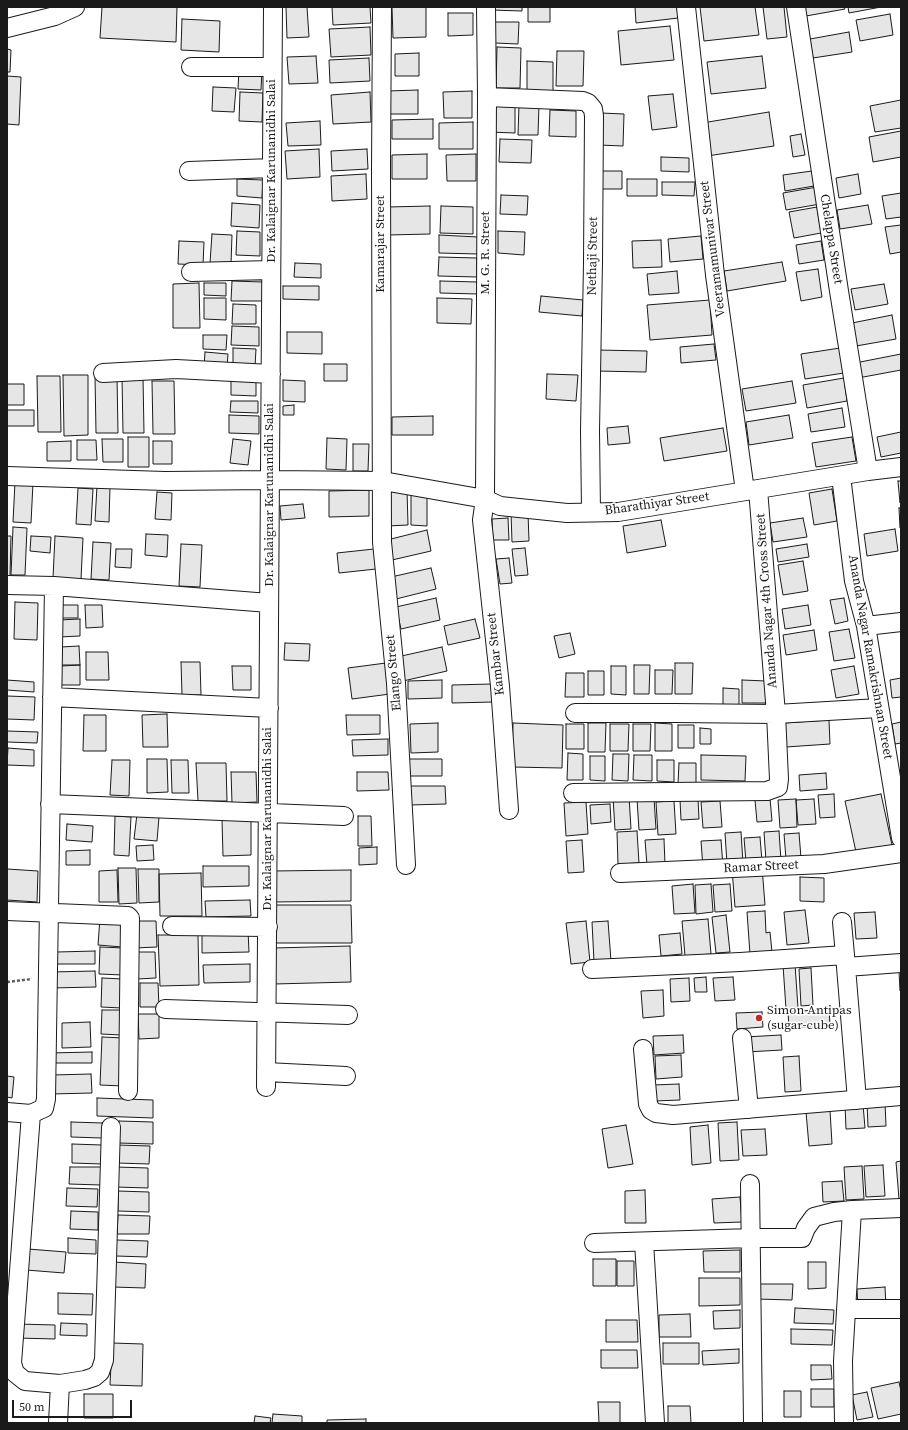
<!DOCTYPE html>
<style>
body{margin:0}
#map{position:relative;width:908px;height:1430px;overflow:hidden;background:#fff;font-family:"Source Serif 4",serif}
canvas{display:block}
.frame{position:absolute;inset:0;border:8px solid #1a1a1a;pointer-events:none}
.scale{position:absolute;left:12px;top:1400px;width:120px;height:18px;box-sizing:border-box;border:2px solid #1a1a1a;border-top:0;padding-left:5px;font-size:12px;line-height:14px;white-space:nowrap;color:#1a1a1a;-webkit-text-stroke:3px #fff;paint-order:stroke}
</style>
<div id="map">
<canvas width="908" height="1430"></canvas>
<div class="frame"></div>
<div class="scale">50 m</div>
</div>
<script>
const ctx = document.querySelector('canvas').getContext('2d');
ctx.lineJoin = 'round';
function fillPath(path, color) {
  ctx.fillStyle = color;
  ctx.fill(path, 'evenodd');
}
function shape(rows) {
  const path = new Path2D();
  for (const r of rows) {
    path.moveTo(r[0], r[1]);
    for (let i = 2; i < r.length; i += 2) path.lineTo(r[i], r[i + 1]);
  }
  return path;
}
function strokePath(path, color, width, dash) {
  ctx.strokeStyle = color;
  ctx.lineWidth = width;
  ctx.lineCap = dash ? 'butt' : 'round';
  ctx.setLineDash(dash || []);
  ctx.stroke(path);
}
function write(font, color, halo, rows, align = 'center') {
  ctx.font = font + ' "Source Serif 4",serif';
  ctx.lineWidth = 3;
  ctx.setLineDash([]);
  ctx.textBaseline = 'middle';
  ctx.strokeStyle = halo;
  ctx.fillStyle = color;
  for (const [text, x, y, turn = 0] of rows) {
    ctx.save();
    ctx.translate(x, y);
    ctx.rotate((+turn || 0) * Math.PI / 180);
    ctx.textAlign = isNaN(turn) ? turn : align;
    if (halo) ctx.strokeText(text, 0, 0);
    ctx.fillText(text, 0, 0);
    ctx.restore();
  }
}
const building = shape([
 [102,7,177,7,176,42,100,38,102,7],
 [286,7,307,7,309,37,287,38,286,7],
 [332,7,370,7,371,23,333,25,332,7],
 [392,7,426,7,426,37,393,38,392,7],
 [491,7,522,7,522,11,491,10,491,7],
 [528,7,550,7,550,22,528,22,528,7],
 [635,7,677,7,678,18,636,23,635,7],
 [700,7,755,7,759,35,704,41,700,7],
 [763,7,784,7,787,37,767,39,763,7],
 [804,7,844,7,845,9,806,16,804,7],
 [848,7,881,7,849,13,848,7],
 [448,13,473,13,473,35,448,36,448,13],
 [890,14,893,35,860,41,856,20,890,14],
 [182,19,220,21,219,52,181,50,182,19],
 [495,22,519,22,518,44,495,43,495,22],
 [670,26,674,60,621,65,618,31,670,26],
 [370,27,371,55,331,57,329,29,370,27],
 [849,32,852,52,813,58,810,39,849,32],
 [497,47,521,48,520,88,496,88,497,47],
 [7,49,11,50,10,72,7,72,7,49],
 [557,51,584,51,583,86,556,86,557,51],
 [419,53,419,76,395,76,395,54,419,53],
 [316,56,318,83,289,84,287,57,316,56],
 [762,56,766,88,711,94,707,62,762,56],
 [369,58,370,81,330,83,329,60,369,58],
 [527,61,553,62,553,91,527,90,527,61],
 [239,69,262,70,261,90,238,89,239,69],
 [7,76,21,77,19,125,7,124,7,76],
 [213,87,236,88,234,112,212,111,213,87],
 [418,90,418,114,388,114,387,91,418,90],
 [472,91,472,118,444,118,443,92,472,91],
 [240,92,263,93,262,122,239,121,240,92],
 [370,92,371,122,333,124,331,95,370,92],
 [673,94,677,127,652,130,648,96,673,94],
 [901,100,901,128,875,132,870,106,901,100],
 [490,103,515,104,515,133,489,132,490,103],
 [519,105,539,105,538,135,518,135,519,105],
 [550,110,576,111,576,137,549,136,550,110],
 [769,112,774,146,707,156,702,123,769,112],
 [601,113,624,114,623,146,599,145,601,113],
 [433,119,433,139,392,139,392,120,433,119],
 [320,121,321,145,288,146,286,123,320,121],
 [473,122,473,149,439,149,439,123,473,122],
 [901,131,901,157,873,162,869,137,901,131],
 [801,134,805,155,793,157,790,136,801,134],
 [500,139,532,140,531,163,499,162,500,139],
 [319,149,320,177,287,179,285,151,319,149],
 [367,149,368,169,332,171,331,151,367,149],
 [427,154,427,179,392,179,392,155,427,154],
 [476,154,476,181,447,181,446,155,476,154],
 [661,157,689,158,689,172,661,171,661,157],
 [597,171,622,171,622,189,597,189,597,171],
 [812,171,814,186,785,191,783,175,812,171],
 [366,174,367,199,332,201,331,176,366,174],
 [858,174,861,194,839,198,836,178,858,174],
 [237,179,263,180,262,198,237,196,237,179],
 [627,179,657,179,657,196,627,196,627,179],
 [662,182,695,182,694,196,662,195,662,182],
 [817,187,820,204,786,210,783,193,817,187],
 [901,193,901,217,886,219,882,196,901,193],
 [501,195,528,196,527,215,500,214,501,195],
 [232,203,260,205,259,228,231,226,232,203],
 [868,205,872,224,840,229,837,210,868,205],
 [430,206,430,234,388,235,387,207,430,206],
 [441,206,473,207,473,234,440,233,441,206],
 [817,207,821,233,794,238,789,212,817,207],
 [901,225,901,252,890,254,885,227,901,225],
 [237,231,260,232,260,256,236,255,237,231],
 [498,231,525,232,524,255,498,253,498,231],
 [212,234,232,235,231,264,210,263,212,234],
 [439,235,478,237,478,254,439,253,439,235],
 [701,236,703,259,670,262,668,239,701,236],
 [661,240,662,267,633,268,632,241,661,240],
 [179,241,204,242,203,265,178,264,179,241],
 [821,241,824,260,799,264,796,245,821,241],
 [439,257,477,258,477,277,438,276,439,257],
 [782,262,786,281,727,291,724,271,782,262],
 [295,263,321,264,321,278,294,277,295,263],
 [818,269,822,297,801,301,796,272,818,269],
 [677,271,679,293,649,295,647,274,677,271],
 [232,281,263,282,263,301,231,301,232,281],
 [440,281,478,282,478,294,440,293,440,281],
 [199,283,200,328,173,328,173,284,199,283],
 [204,283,226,283,226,296,204,295,204,283],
 [884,284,888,304,855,310,851,289,884,284],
 [283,286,319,286,319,300,283,299,283,286],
 [541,296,583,300,582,316,539,312,541,296],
 [204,298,226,298,226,320,204,319,204,298],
 [437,298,472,299,471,324,437,323,437,298],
 [710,300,712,335,650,340,647,305,710,300],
 [233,304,256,305,256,324,232,324,233,304],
 [892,315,896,339,856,346,852,323,892,315],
 [232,326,259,327,259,346,231,345,232,326],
 [287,332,322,332,322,354,287,353,287,332],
 [203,335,227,335,226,350,203,349,203,335],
 [714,344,716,360,681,363,680,347,714,344],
 [233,348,256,349,255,367,233,367,233,348],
 [840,348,844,373,805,379,801,354,840,348],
 [596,350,647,351,646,372,596,371,596,350],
 [205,352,228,354,227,367,204,367,205,352],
 [901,354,901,370,858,378,855,363,901,354],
 [324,364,347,364,347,381,324,381,324,364],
 [547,374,578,375,576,401,546,399,547,374],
 [63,375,88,375,88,435,64,436,63,375],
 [37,376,60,376,61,432,38,432,37,376],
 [95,376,117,376,118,433,96,433,95,376],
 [122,377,143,377,144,433,123,433,122,377],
 [844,378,847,401,807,408,803,385,844,378],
 [283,380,305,381,305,402,283,401,283,380],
 [152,381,174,381,175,434,153,434,152,381],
 [231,381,256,381,256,396,231,395,231,381],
 [792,381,796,403,746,411,742,389,792,381],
 [7,384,24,384,24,405,7,405,7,384],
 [231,401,258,401,258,413,230,412,231,401],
 [294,405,294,415,283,415,283,406,294,405],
 [842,408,845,427,811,432,808,414,842,408],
 [7,410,34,410,34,426,7,426,7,410],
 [229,415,259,416,259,434,229,433,229,415],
 [789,415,793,438,749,445,746,422,789,415],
 [433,416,433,435,392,435,392,417,433,416],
 [628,426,630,443,608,445,607,428,628,426],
 [723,428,727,451,664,461,660,438,723,428],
 [901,432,901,453,881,457,877,437,901,432],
 [128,437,149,437,149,467,128,467,128,437],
 [852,437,856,461,816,467,812,443,852,437],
 [327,438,347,439,346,470,326,469,327,438],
 [102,439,123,439,123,462,103,462,102,439],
 [233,439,251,441,248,465,230,463,233,439],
 [77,440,96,440,97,460,77,460,77,440],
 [71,441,71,461,47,461,47,442,71,441],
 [153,441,172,441,172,464,153,464,153,441],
 [353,444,369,444,368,471,353,471,353,444],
 [898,481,901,481,901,502,900,503,898,481],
 [15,482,33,483,31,523,13,522,15,482],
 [97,486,110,487,109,522,95,521,97,486],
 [78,488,93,489,91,525,76,524,78,488],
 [832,489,837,521,814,525,809,493,832,489],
 [369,490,369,516,329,517,329,491,369,490],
 [407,490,408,525,387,526,386,491,407,490],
 [411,491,427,491,427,526,411,525,411,491],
 [157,492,172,493,171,520,155,519,157,492],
 [303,504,305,518,281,520,280,506,303,504],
 [899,508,901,508,901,528,900,528,899,508],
 [511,513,528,513,529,541,512,542,511,513],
 [508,518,509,540,493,540,492,519,508,518],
 [803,518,807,537,773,542,770,523,803,518],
 [661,520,666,546,627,553,623,526,661,520],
 [13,527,27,528,25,575,11,575,13,527],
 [895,529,898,551,867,556,864,534,895,529],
 [427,530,431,551,392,560,387,540,427,530],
 [146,534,168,535,167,557,145,555,146,534],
 [7,536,11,536,10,576,7,576,7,536],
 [31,536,51,537,50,553,30,551,31,536],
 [55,536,83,538,81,579,53,578,55,536],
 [93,542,111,543,109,580,91,579,93,542],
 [181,544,202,545,200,587,179,586,181,544],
 [807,544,809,557,778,562,776,549,807,544],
 [525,548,528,575,515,576,512,549,525,548],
 [116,549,132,549,131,568,115,567,116,549],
 [374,549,376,569,339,573,337,553,374,549],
 [509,558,512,583,500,584,496,559,509,558],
 [803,561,808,591,783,595,778,565,803,561],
 [431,568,436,589,396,599,391,577,431,568],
 [436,598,440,620,401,629,396,607,436,598],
 [844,598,848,621,835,624,830,600,844,598],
 [15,602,38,603,37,640,14,639,15,602],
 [57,605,78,605,78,618,58,618,57,605],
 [85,605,102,605,103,627,86,628,85,605],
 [808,605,811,625,785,629,782,609,808,605],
 [80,619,80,636,59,637,59,620,80,619],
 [475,619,480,638,448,645,444,626,475,619],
 [849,629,855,658,834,661,829,632,849,629],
 [814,630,817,650,786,655,783,635,814,630],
 [570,633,575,654,559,658,554,636,570,633],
 [285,643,310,644,309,661,284,660,285,643],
 [79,646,80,665,61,665,61,647,79,646],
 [442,647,447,671,403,681,397,657,442,647],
 [86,652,108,652,109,680,86,680,86,652],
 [181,662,200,662,201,695,182,695,181,662],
 [386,663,390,694,352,699,348,668,386,663],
 [675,663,693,663,692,694,675,694,675,663],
 [80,665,80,685,61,685,61,666,80,665],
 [634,665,650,665,649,694,634,694,634,665],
 [232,666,251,666,251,690,233,690,232,666],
 [611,666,626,666,626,695,611,694,611,666],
 [854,666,859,694,836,698,831,670,854,666],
 [655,670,673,670,672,694,655,694,655,670],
 [588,671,604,671,604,695,588,695,588,671],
 [566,673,584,673,584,697,565,697,566,673],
 [901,678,901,697,892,698,890,680,901,678],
 [7,680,34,682,34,692,7,690,7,680],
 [442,680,442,698,408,699,408,681,442,680],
 [742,680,766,681,766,703,742,703,742,680],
 [492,684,493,702,452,703,452,685,492,684],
 [723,688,739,689,739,705,723,705,723,688],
 [7,696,35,697,34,720,7,719,7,696],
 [167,714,168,747,143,747,142,715,167,714],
 [84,715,106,715,106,751,83,751,84,715],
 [346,715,380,715,380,734,347,735,346,715],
 [829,720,830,744,786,747,784,723,829,720],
 [901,722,901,743,895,744,892,724,901,722],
 [438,723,438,752,411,753,410,724,438,723],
 [513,723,563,725,562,768,512,767,513,723],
 [588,723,606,723,605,752,588,752,588,723],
 [655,723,672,724,672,751,655,751,655,723],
 [566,724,584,724,584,749,566,749,566,724],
 [610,724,629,724,628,751,610,751,610,724],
 [633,724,651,724,650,751,633,751,633,724],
 [678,725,694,725,694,748,678,748,678,725],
 [700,728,711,729,711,744,700,744,700,728],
 [7,731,38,732,37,743,7,742,7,731],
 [388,739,388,755,353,756,352,740,388,739],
 [8,748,34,750,34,766,7,765,8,748],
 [568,753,583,754,583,780,567,780,568,753],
 [613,754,629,754,628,781,612,780,613,754],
 [634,755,652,755,652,781,633,780,634,755],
 [701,755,746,756,745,781,701,780,701,755],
 [590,756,605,756,605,781,590,780,590,756],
 [147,759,167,759,168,792,147,793,147,759],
 [409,759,442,759,442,776,410,776,409,759],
 [112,760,130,760,129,796,110,795,112,760],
 [171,760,188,760,189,793,172,793,171,760],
 [657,760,674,760,674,782,657,781,657,760],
 [196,763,226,763,227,801,198,801,196,763],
 [679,763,696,763,696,784,678,784,679,763],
 [231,772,256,772,257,802,232,803,231,772],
 [357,772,388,772,389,790,357,791,357,772],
 [826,773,827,789,800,791,799,775,826,773],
 [409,786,445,786,446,804,410,805,409,786],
 [834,794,835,817,820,818,818,795,834,794],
 [881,794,892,845,856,852,845,801,881,794],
 [629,796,631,829,615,830,613,797,629,796],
 [654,798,656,829,639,830,637,799,654,798],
 [770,798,772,821,757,822,755,800,770,798],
 [698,799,699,819,681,820,680,800,698,799],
 [796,799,797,827,780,828,778,800,796,799],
 [814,799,816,824,798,825,796,800,814,799],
 [674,801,676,834,658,835,656,802,674,801],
 [720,801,722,827,703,828,701,802,720,801],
 [586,802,588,834,566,836,564,803,586,802],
 [610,804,611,822,591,824,590,805,610,804],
 [137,814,159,817,157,841,134,839,137,814],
 [115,816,131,817,129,856,114,855,115,816],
 [358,816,371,816,372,846,358,846,358,816],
 [251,819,251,855,223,856,222,820,251,819],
 [67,824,93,826,92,842,66,840,67,824],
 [637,831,639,863,618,864,617,832,637,831],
 [779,831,781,861,766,861,764,832,779,831],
 [741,832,743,863,727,864,725,833,741,832],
 [799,833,801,858,786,859,784,834,799,833],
 [760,837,762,861,746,862,744,838,760,837],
 [664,839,665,864,647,865,645,840,664,839],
 [582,840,584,872,568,873,566,841,582,840],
 [721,840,723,866,703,868,701,841,721,840],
 [153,845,154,860,137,861,136,846,153,845],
 [377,847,377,864,359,865,359,848,377,847],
 [90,850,90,865,66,865,66,851,90,850],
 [203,866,249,866,249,886,203,887,203,866],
 [762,867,765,905,735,907,732,869,762,867],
 [118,868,136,868,137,903,119,904,118,868],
 [7,869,38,871,37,902,7,900,7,869],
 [138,869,159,869,159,902,139,903,138,869],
 [117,870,118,902,99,902,99,871,117,870],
 [351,870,351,901,273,902,272,871,351,870],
 [201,873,202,916,160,916,159,874,201,873],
 [800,877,824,878,824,902,800,901,800,877],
 [693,884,695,913,674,914,672,886,693,884],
 [711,884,713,912,696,914,695,885,711,884],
 [730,884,732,911,715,912,713,885,730,884],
 [250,900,251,916,206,917,205,901,250,900],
 [273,905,351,905,352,943,274,943,273,905],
 [805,910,809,943,787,945,784,912,805,910],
 [765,911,766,933,770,932,772,952,750,954,747,912,765,911],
 [875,912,877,938,856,939,854,913,875,912],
 [726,915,730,952,716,953,712,917,726,915],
 [100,918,123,920,122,947,98,945,100,918],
 [708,919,711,954,685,956,682,921,708,919],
 [134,921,156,921,157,947,135,948,134,921],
 [586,921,590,962,571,964,566,923,586,921],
 [608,921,611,961,594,962,592,922,608,921],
 [248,930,249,952,202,953,202,931,248,930],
 [680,933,682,954,661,956,659,935,680,933],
 [158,935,198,935,199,985,160,986,158,935],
 [350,946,351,982,274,984,274,948,350,946],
 [100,947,124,948,123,975,99,974,100,947],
 [95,951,95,964,57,964,57,952,95,951],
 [137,952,155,952,156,978,137,979,137,952],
 [250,964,250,982,204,983,203,965,250,964],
 [795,964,798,1008,786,1009,783,965,795,964],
 [811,968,813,1005,801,1006,799,969,811,968],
 [901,970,901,991,900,991,899,971,901,970],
 [95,971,96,987,51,988,51,972,95,971],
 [706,977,707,992,695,992,694,978,706,977],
 [733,977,735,1000,715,1001,713,978,733,977],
 [102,978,123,979,122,1008,101,1007,102,978],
 [689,978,690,1001,671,1002,670,979,689,978],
 [140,983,158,983,159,1007,140,1007,140,983],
 [663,990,664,1016,643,1018,641,991,663,990],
 [829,1009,830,1025,789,1028,788,1012,829,1009],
 [102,1010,122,1010,121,1035,101,1034,102,1010],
 [762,1012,763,1027,737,1029,736,1013,762,1012],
 [138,1014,159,1014,159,1038,139,1039,138,1014],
 [90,1022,91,1047,62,1048,62,1023,90,1022],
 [683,1035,684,1053,654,1055,653,1036,683,1035],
 [781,1035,782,1050,746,1052,745,1037,781,1035],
 [102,1037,124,1038,123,1086,100,1085,102,1037],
 [92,1052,92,1063,49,1063,49,1053,92,1052],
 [681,1055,682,1077,656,1079,655,1056,681,1055],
 [799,1056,801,1091,785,1092,783,1057,799,1056],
 [91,1074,92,1093,51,1094,51,1075,91,1074],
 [7,1076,14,1077,12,1098,7,1097,7,1076],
 [679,1084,680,1100,654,1101,653,1085,679,1084],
 [97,1098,153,1100,153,1118,97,1116,97,1098],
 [885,1102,886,1126,868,1127,867,1103,885,1102],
 [863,1104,865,1128,846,1129,845,1105,863,1104],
 [830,1110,832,1144,809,1146,806,1112,830,1110],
 [119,1121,153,1122,153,1144,118,1143,119,1121],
 [71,1122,103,1123,102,1138,71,1137,71,1122],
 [737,1122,739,1160,720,1161,718,1123,737,1122],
 [626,1125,633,1164,608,1168,602,1129,626,1125],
 [708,1125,711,1163,692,1165,690,1127,708,1125],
 [765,1129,767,1155,743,1156,741,1130,765,1129],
 [72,1144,102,1145,102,1164,72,1163,72,1144],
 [117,1145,150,1146,149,1164,117,1163,117,1145],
 [901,1161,901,1199,899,1199,896,1162,901,1161],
 [883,1165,885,1196,866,1197,864,1166,883,1165],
 [862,1166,864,1199,846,1200,844,1167,862,1166],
 [70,1167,101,1167,101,1185,69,1184,70,1167],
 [116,1167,148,1168,148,1188,116,1187,116,1167],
 [842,1181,844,1201,823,1202,822,1182,842,1181],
 [67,1188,98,1189,97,1207,66,1206,67,1188],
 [645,1190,646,1223,625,1223,625,1191,645,1190],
 [118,1191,149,1192,149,1212,118,1211,118,1191],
 [740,1197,742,1222,714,1223,712,1199,740,1197],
 [71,1211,98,1212,98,1230,70,1229,71,1211],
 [118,1215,150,1216,149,1234,117,1234,118,1215],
 [68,1238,96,1240,96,1254,68,1253,68,1238],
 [116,1240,148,1241,147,1257,116,1256,116,1240],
 [28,1249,66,1252,64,1273,26,1270,28,1249],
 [740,1250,740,1272,704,1272,703,1251,740,1250],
 [593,1259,616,1259,616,1286,593,1286,593,1259],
 [617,1261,634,1261,634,1286,617,1286,617,1261],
 [114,1262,146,1264,145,1288,113,1287,114,1262],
 [808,1262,826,1262,826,1288,808,1289,808,1262],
 [699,1278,740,1278,740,1305,699,1306,699,1278],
 [756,1284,793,1284,792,1300,756,1299,756,1284],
 [885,1287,886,1306,858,1308,857,1289,885,1287],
 [58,1293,93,1294,92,1315,58,1314,58,1293],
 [795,1308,834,1310,833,1324,794,1323,795,1308],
 [740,1310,740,1328,714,1329,713,1311,740,1310],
 [690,1314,691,1337,659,1337,659,1315,690,1314],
 [606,1320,637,1320,638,1342,606,1342,606,1320],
 [61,1323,87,1324,87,1336,60,1335,61,1323],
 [17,1324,55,1325,55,1339,17,1338,17,1324],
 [791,1329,833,1330,832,1345,791,1344,791,1329],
 [112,1343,143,1344,142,1386,110,1385,112,1343],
 [663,1343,699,1343,699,1364,663,1364,663,1343],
 [739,1349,739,1363,703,1365,702,1351,739,1349],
 [601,1350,637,1350,638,1368,601,1368,601,1350],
 [811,1365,831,1365,832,1379,811,1380,811,1365],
 [899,1382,901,1391,901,1414,878,1419,871,1388,899,1382],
 [811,1389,834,1389,834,1407,811,1407,811,1389],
 [784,1391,801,1391,801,1417,784,1417,784,1391],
 [867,1392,873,1417,857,1420,852,1395,867,1392],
 [84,1394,113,1394,113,1418,84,1418,84,1394],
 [598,1402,620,1402,620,1423,599,1423,598,1402],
 [668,1406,690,1406,691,1423,668,1423,668,1406],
 [273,1414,302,1416,302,1423,272,1423,273,1414],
 [255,1416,271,1418,270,1423,254,1423,255,1416],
 [366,1419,366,1423,327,1423,327,1420,366,1419]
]);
const path = shape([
 [7,982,32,979]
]);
const minor = shape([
 [382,7,381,169,382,542,396,683,406,865],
 [486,7,487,97,485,499,482,520,500,686,509,810],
 [686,7,715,275,745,491],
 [796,7,839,291,868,471],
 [7,28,55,16,75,7],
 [191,67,272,67],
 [487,97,583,101,588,103,593,109,594,116,593,262,590,431,591,512],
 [189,171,272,168],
 [191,272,271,270],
 [103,373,176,369,271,374],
 [7,476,165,481,270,480,383,481,485,499,500,506,567,513,618,512,868,471,901,467],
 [841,476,854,581,866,626,901,838],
 [7,585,54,586,46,1099,44,1108,31,1114,12,1363,15,1373,25,1381,60,1384,58,1423],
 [54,586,269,603],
 [866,626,901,622],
 [52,697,269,708],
 [575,713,674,713,776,714,879,708],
 [573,793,767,791,778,787,779,779,776,714,758,489],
 [50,804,344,816],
 [620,873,824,864,901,853],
 [7,911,128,916,130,918,128,1091],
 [842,922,845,955],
 [172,926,268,927],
 [846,967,901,963],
 [592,969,740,962,845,955,857,1100],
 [165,1009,348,1015],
 [742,1038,749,1109],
 [643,1049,648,1104,651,1110,656,1113,673,1115,901,1096],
 [266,1072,346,1076],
 [266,1087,273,7],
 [7,1112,31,1114],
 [750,1184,753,1423],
 [644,1242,655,1423],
 [594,1243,751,1238,802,1238,806,1228,814,1217,834,1212,852,1210],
 [846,1309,901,1309],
 [60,1384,85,1380,94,1377,100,1372,104,1360,111,1127],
 [844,1423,843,1361,852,1210,901,1208]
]);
const markers = [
 [759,1018,4,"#c62828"]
];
const streetNames = [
 ["Dr. Kalaignar Karunanidhi Salai",272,171,-90],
 ["Chelappa Street",831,239,81],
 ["Kamarajar Street",381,244,-90],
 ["Veeramamunivar Street",713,249,-97],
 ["M. G. R. Street",486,253,-90],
 ["Nethaji Street",593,256,-89],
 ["Dr. Kalaignar Karunanidhi Salai",270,495,-90],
 ["Bharathiyar Street",657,504,-8],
 ["Ananda Nagar 4th Cross Street",767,601,-94],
 ["Kambar Street",496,654,-96],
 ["Ananda Nagar Ramakrishnan Street",870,657,80],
 ["Elango Street",394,673,-95],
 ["Dr. Kalaignar Karunanidhi Salai",268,819,-90],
 ["Ramar Street",761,867,-3]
];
const poiNames = [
 ["Simon Antipas",767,1011],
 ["(sugar-cube)",767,1026]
];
fillPath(building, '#e6e6e6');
strokePath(building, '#1a1a1a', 1);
strokePath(minor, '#1a1a1a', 20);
strokePath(path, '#5f5f5f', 2.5, [3, 2]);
strokePath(minor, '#fff', 18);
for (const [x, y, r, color] of markers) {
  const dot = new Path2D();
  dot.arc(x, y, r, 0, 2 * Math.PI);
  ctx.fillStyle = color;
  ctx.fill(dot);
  strokePath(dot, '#fff', 1.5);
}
write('13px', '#1a1a1a', '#fff', streetNames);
write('13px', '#1a1a1a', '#fff', poiNames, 'left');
</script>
